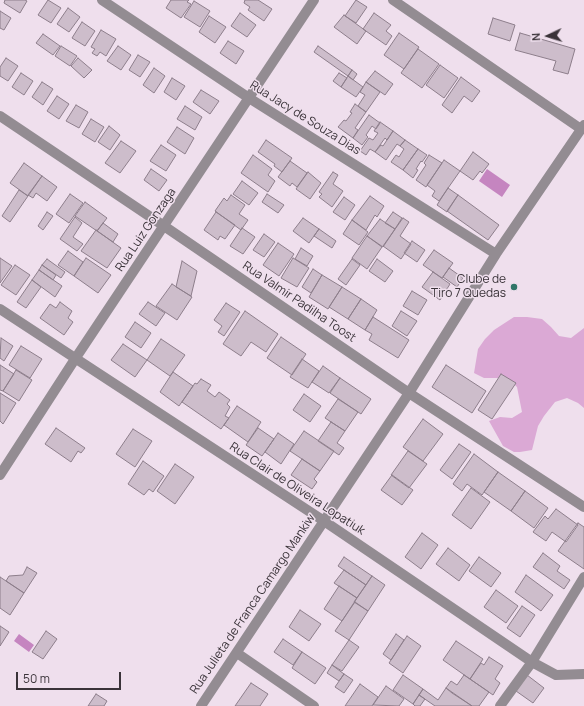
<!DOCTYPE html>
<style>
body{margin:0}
#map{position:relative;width:584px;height:706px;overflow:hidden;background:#efdfed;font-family:Manrope,sans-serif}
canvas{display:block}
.north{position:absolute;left:528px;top:16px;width:40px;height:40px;-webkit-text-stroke:3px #efdfed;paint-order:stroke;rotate:266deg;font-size:11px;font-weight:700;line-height:16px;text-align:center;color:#3a3339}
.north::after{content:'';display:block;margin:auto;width:14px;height:18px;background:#3a3339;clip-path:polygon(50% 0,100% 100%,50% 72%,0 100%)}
.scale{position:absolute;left:16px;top:672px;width:105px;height:18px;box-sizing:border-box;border:2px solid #3a3339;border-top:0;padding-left:5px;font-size:12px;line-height:14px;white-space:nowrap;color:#3a3339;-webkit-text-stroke:3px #efdfed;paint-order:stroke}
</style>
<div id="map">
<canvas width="584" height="706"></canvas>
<div class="north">N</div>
<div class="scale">50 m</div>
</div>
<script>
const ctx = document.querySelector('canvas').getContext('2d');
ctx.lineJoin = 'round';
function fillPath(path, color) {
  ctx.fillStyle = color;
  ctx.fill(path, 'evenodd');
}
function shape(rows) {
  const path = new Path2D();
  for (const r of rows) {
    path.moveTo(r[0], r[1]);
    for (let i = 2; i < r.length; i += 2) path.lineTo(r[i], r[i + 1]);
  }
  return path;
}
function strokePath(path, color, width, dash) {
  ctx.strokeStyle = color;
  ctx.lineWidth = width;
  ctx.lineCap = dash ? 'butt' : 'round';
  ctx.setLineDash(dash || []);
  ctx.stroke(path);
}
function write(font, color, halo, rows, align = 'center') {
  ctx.font = font + ' Manrope,sans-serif';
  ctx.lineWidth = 3;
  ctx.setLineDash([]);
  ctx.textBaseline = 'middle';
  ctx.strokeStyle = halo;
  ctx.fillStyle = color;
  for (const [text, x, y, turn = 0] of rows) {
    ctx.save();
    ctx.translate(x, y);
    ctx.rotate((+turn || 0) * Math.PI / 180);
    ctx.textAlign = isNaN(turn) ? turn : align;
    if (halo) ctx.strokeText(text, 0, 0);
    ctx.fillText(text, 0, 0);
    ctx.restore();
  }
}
const green = shape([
 [514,317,527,317,542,319,551,327,559,336,571,338,584,328,584,408,578,403,567,398,555,402,544,416,538,426,532,450,520,452,514,452,503,446,489,421,500,417,512,418,522,412,517,387,508,378,484,378,474,373,478,349,485,339,494,330]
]);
const water = shape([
 [487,169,510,185,502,197,479,181],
 [19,634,34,645,29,652,14,641]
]);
const building = shape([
 [5,0,25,0,27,1,20,13,4,3,5,0],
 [48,0,61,8,51,23,38,15,48,0],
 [171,0,189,0,187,2,191,4,181,18,166,8,171,0],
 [245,0,258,0,272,9,264,21,248,10,250,7,244,3,245,0],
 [356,0,367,7,356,23,345,16,356,0],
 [194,1,210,11,200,27,184,17,194,1],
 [68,8,80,17,69,32,57,24,68,8],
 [0,11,11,18,4,30,0,28,0,11],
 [240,13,256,25,247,37,231,26,240,13],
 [374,13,391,25,386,31,392,36,386,45,363,29,374,13],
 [344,15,366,31,357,44,334,27,344,15],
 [209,16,226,27,215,43,199,32,209,16],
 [493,18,515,25,510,41,488,34,493,18],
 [82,22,95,31,85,46,72,38,82,22],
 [101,30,116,39,106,56,100,52,97,56,92,53,95,49,91,47,101,30],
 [399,33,419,47,404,69,384,55,399,33],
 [520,33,575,49,568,74,553,70,556,61,515,50,520,33],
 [43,34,60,46,53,55,36,43,43,34],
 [228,41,244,51,236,64,220,53,228,41],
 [61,46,77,56,70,66,55,56,61,46],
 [118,46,131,55,121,70,107,61,118,46],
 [318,46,352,70,348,76,314,52,318,46],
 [418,49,439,64,422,88,401,73,418,49],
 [138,55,150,62,140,77,129,70,138,55],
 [6,58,18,66,8,81,0,76,0,67,6,58],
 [78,58,92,70,84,78,71,66,78,58],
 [440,65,458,78,444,98,426,85,440,65],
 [154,68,165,76,154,93,143,85,154,68],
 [352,70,357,74,353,80,348,76,352,70],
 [375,71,393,84,385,95,366,82,375,71],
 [21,73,33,81,24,95,12,87,21,73],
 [339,73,347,78,341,87,333,81,339,73],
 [348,76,363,87,356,97,341,87,348,76],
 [461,77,480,91,472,102,464,96,452,113,442,105,461,77],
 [172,78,185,86,176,100,164,92,172,78],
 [42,82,53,89,43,105,32,97,42,82],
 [366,82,380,92,366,112,358,106,365,95,360,92,366,82],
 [201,90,219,101,210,114,193,102,201,90],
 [57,96,69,104,59,119,47,111,57,96],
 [355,104,366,112,355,128,358,130,353,138,338,127,344,120,346,121,352,113,350,112,355,104],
 [76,105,88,112,79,128,66,121,76,105],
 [185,106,202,117,195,130,177,119,185,106],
 [369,115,380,123,376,129,372,126,366,135,368,137,362,145,353,138,369,115],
 [91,119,104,127,95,142,82,134,91,119],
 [380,122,393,131,387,140,385,138,375,152,370,149,366,155,360,151,369,138,373,140,378,133,374,131,380,122],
 [109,126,120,135,110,150,98,142,109,126],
 [177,127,194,138,185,154,167,142,177,127],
 [393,131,405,140,400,146,397,144,386,160,375,152,381,145,383,146,393,131],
 [266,140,292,158,282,172,274,166,275,164,258,152,266,140],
 [405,140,418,149,403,170,391,162,396,155,399,157,404,149,400,146,405,140],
 [121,141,136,151,120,173,105,163,121,141],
 [161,145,176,155,166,171,150,161,161,145],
 [418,149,427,155,422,162,421,161,416,169,418,170,413,178,403,170,418,149],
 [473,152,489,164,482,173,480,171,473,180,460,171,473,152],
 [253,155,272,169,268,175,275,181,268,192,241,173,253,155],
 [429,155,442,163,426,187,416,180,426,165,424,163,429,155],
 [444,160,460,171,439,201,432,196,435,191,427,185,444,160],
 [290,161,307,173,297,187,292,183,290,186,278,177,290,161],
 [24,163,42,176,28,196,10,183,24,163],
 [151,169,167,180,159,191,144,180,151,169],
 [308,172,321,183,310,199,296,189,308,172],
 [333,172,338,175,333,184,343,191,332,207,319,197,322,194,319,192,333,172],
 [42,176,57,187,47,201,36,193,33,198,28,195,42,176],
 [242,181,258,193,249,205,233,194,242,181],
 [448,188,458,195,447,212,437,205,448,188],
 [19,190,28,196,10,222,2,216,19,190],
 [70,194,83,203,69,223,56,214,70,194],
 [267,194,284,205,278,213,262,202,267,194],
 [231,195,245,205,239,214,248,220,241,230,215,211,224,198,227,201,231,195],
 [458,195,499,225,488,240,447,211,458,195],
 [370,196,384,206,377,217,375,215,366,230,352,220,370,196],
 [344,197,355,205,345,220,333,212,344,197],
 [85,202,107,218,97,231,75,216,85,202],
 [47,212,53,216,43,230,38,226,47,212],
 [216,212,235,225,225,239,220,236,218,240,204,230,216,212],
 [393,212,402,218,395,229,385,223,393,212],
 [75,217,82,223,73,237,83,244,77,251,60,239,75,217],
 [303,218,319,229,309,243,293,231,303,218],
 [403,218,409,222,400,236,411,244,401,259,383,246,403,218],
 [380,219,395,229,383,247,367,236,380,219],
 [352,220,368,232,359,245,343,234,352,220],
 [103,223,118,234,113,242,97,231,103,223],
 [242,228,255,237,243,254,230,246,242,228],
 [319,229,336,241,332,248,314,236,319,229],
 [96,230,121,248,107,268,81,251,96,230],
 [264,234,275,242,264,257,253,250,264,234],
 [367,236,382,247,367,269,352,258,367,236],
 [412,241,425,250,417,262,404,253,412,241],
 [278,243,294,254,279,276,263,265,278,243],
 [301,248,313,256,307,266,295,259,301,248],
 [434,250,453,263,442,278,423,265,434,250],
 [68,251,83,262,74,276,58,265,68,251],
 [0,258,12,266,0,283,0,258],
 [86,258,111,275,98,293,74,276,86,258],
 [293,258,309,268,297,287,281,278,293,258],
 [47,259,65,272,61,278,42,265,47,259],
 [352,259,360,265,346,285,338,279,352,259],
 [377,259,393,271,385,282,369,271,377,259],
 [182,261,197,271,191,296,176,287,182,261],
 [15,265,30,275,16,295,1,285,15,265],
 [42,265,56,275,53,280,39,270,42,265],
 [449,268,463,278,457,287,443,277,449,268],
 [313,269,322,275,311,293,302,287,313,269],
 [39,270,62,286,55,297,32,280,39,270],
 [433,272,450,284,440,300,422,287,433,272],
 [322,275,342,287,328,309,309,297,322,275],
 [32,280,41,287,26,308,17,302,32,280],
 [172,284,192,297,177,320,156,306,172,284],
 [342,287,361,299,348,319,329,307,342,287],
 [412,291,427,300,418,315,403,306,412,291],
 [361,299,377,310,365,330,348,319,361,299],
 [60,302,72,311,68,318,73,322,64,335,40,318,50,304,56,308,60,302],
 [148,302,165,313,156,326,139,314,148,302],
 [226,303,240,312,224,336,218,332,222,326,214,320,226,303],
 [245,311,278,334,266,352,251,342,241,356,223,344,245,311],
 [401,311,417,321,407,336,392,326,401,311],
 [373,317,409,340,398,358,369,340,372,334,365,330,373,317],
 [135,322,151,333,141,348,125,337,135,322],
 [281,337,306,354,292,375,267,358,281,337],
 [1,338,13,346,4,361,0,358,1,338],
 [161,339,185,355,170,376,147,360,161,339],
 [123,344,147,360,135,377,111,360,123,344],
 [21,346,42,359,30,378,9,365,21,346],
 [302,359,319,371,308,388,290,377,302,359],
 [0,365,14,374,3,391,0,390,0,365],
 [446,365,486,391,472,413,432,387,446,365],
 [323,366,340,378,329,393,312,382,323,366],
 [16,370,32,380,19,401,3,391,16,370],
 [173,372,193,386,179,406,160,392,173,372],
 [501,374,516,383,492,419,478,410,501,374],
 [340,378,371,399,361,414,330,393,340,378],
 [201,379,211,385,207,391,215,397,219,392,230,400,227,404,230,407,225,416,229,418,221,429,182,402,195,383,197,384,201,379],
 [0,393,16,403,3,424,0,421,0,393],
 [304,394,321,406,310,422,293,410,304,394],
 [338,399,358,412,345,431,325,418,338,399],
 [237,406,261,422,248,442,224,425,237,406],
 [423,419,443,434,423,461,403,447,423,419],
 [331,422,345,431,337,443,344,448,339,455,318,441,331,422],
 [56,428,85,448,81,453,78,451,71,462,45,444,56,428],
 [258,428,274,439,262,456,246,445,258,428],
 [133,429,152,441,135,467,116,454,133,429],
 [304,431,334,451,320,471,290,451,304,431],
 [278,433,294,444,281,464,265,452,278,433],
 [459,444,471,452,452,479,440,470,459,444],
 [408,451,427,464,409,488,391,475,408,451],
 [474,454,498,472,482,495,467,484,462,491,453,484,474,454],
 [302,459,320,471,314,479,317,482,312,489,291,475,302,459],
 [143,461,164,476,153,492,149,489,144,495,128,484,143,461],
 [175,464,194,477,175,504,157,491,175,464],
 [498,472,525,491,511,511,484,492,498,472],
 [392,475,413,490,402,505,381,490,392,475],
 [471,488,490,502,471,529,452,515,471,488],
 [525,491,548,508,534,528,511,511,525,491],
 [556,509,578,525,566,542,552,532,546,541,533,532,545,516,548,519,556,509],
 [578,523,584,527,584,569,558,551,578,523],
 [422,533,438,545,421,569,405,557,422,533],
 [448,548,470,565,459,581,436,564,448,548],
 [543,553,560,566,557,571,570,580,564,589,533,567,543,553],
 [344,557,372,576,366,585,338,566,344,557],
 [479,557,501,573,491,587,469,571,479,557],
 [27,567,37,573,24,593,6,581,9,576,23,575,27,567],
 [344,570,366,585,357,598,334,583,344,570],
 [526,575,553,595,541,611,515,592,526,575],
 [372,576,385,585,368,611,354,602,372,576],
 [0,577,24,593,10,615,0,608,0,577],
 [339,586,357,598,342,621,324,609,339,586],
 [496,590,518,606,506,623,484,607,496,590],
 [355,602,368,611,349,640,335,631,355,602],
 [522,606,535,615,520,637,507,628,522,606],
 [300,610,321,624,309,641,289,627,300,610],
 [0,626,9,632,0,646,0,626],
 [46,631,57,639,43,659,32,652,46,631],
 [396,634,404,640,391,660,383,654,396,634],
 [407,636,421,646,403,673,389,663,407,636],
 [283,639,302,652,293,665,274,652,283,639],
 [349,640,359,647,342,671,332,665,349,640],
 [456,641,483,659,470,679,443,660,456,641],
 [302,652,326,668,315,684,292,668,302,652],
 [489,657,503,666,495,679,500,683,493,695,470,679,481,663,484,665,489,657],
 [332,665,344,674,339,681,327,673,332,665],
 [344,674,353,680,344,693,335,687,344,674],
 [403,675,423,689,413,704,393,690,403,675],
 [464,675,489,692,479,706,472,706,446,688,451,681,457,685,464,675],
 [527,675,544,688,533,703,516,691,527,675],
 [251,683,268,694,260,706,235,706,251,683],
 [360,684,378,697,372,706,345,706,360,684],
 [386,686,404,699,399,706,373,705,386,686],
 [446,688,452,693,472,706,435,706,419,695,423,689,438,700,446,688],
 [96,694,107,701,104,706,88,706,96,694],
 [419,695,425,699,420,706,415,706,413,704,419,695]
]);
const minor = shape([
 [102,0,249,98,496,254],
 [393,0,581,129],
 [0,116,164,226,409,393,584,507],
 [0,309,324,521,532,662,556,675,584,674],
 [0,475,75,359,314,0],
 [237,653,314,706],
 [201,706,409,393,496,254,584,125],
 [500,706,532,662,584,577]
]);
const markers = [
 [514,287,4,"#307568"]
];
const streetNames = [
 ["Rua Jacy de Souza Dias",305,118,32],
 ["Rua Luiz Gonzaga",146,230,-56],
 ["Rua Valmir Padilha Toost",299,302,34],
 ["Rua Clair de Oliveira Lopatiuk",297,489,33],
 ["Rua Julieta de Franca Camargo Mankiw",253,604,-56]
];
const poiNames = [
 ["Clube de",506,280],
 ["Tiro 7 Quedas",506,294]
];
fillPath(green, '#dba9d5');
fillPath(water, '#c585c0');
fillPath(building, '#cdbdcb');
strokePath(building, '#8d7e8b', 1);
strokePath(minor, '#938c92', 10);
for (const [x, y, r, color] of markers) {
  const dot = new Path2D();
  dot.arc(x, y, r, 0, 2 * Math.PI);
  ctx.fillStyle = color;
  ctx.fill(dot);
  strokePath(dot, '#efdfed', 1.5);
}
write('12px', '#3a3339', '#efdfed', streetNames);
write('12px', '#3a3339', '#efdfed', poiNames, 'right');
</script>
